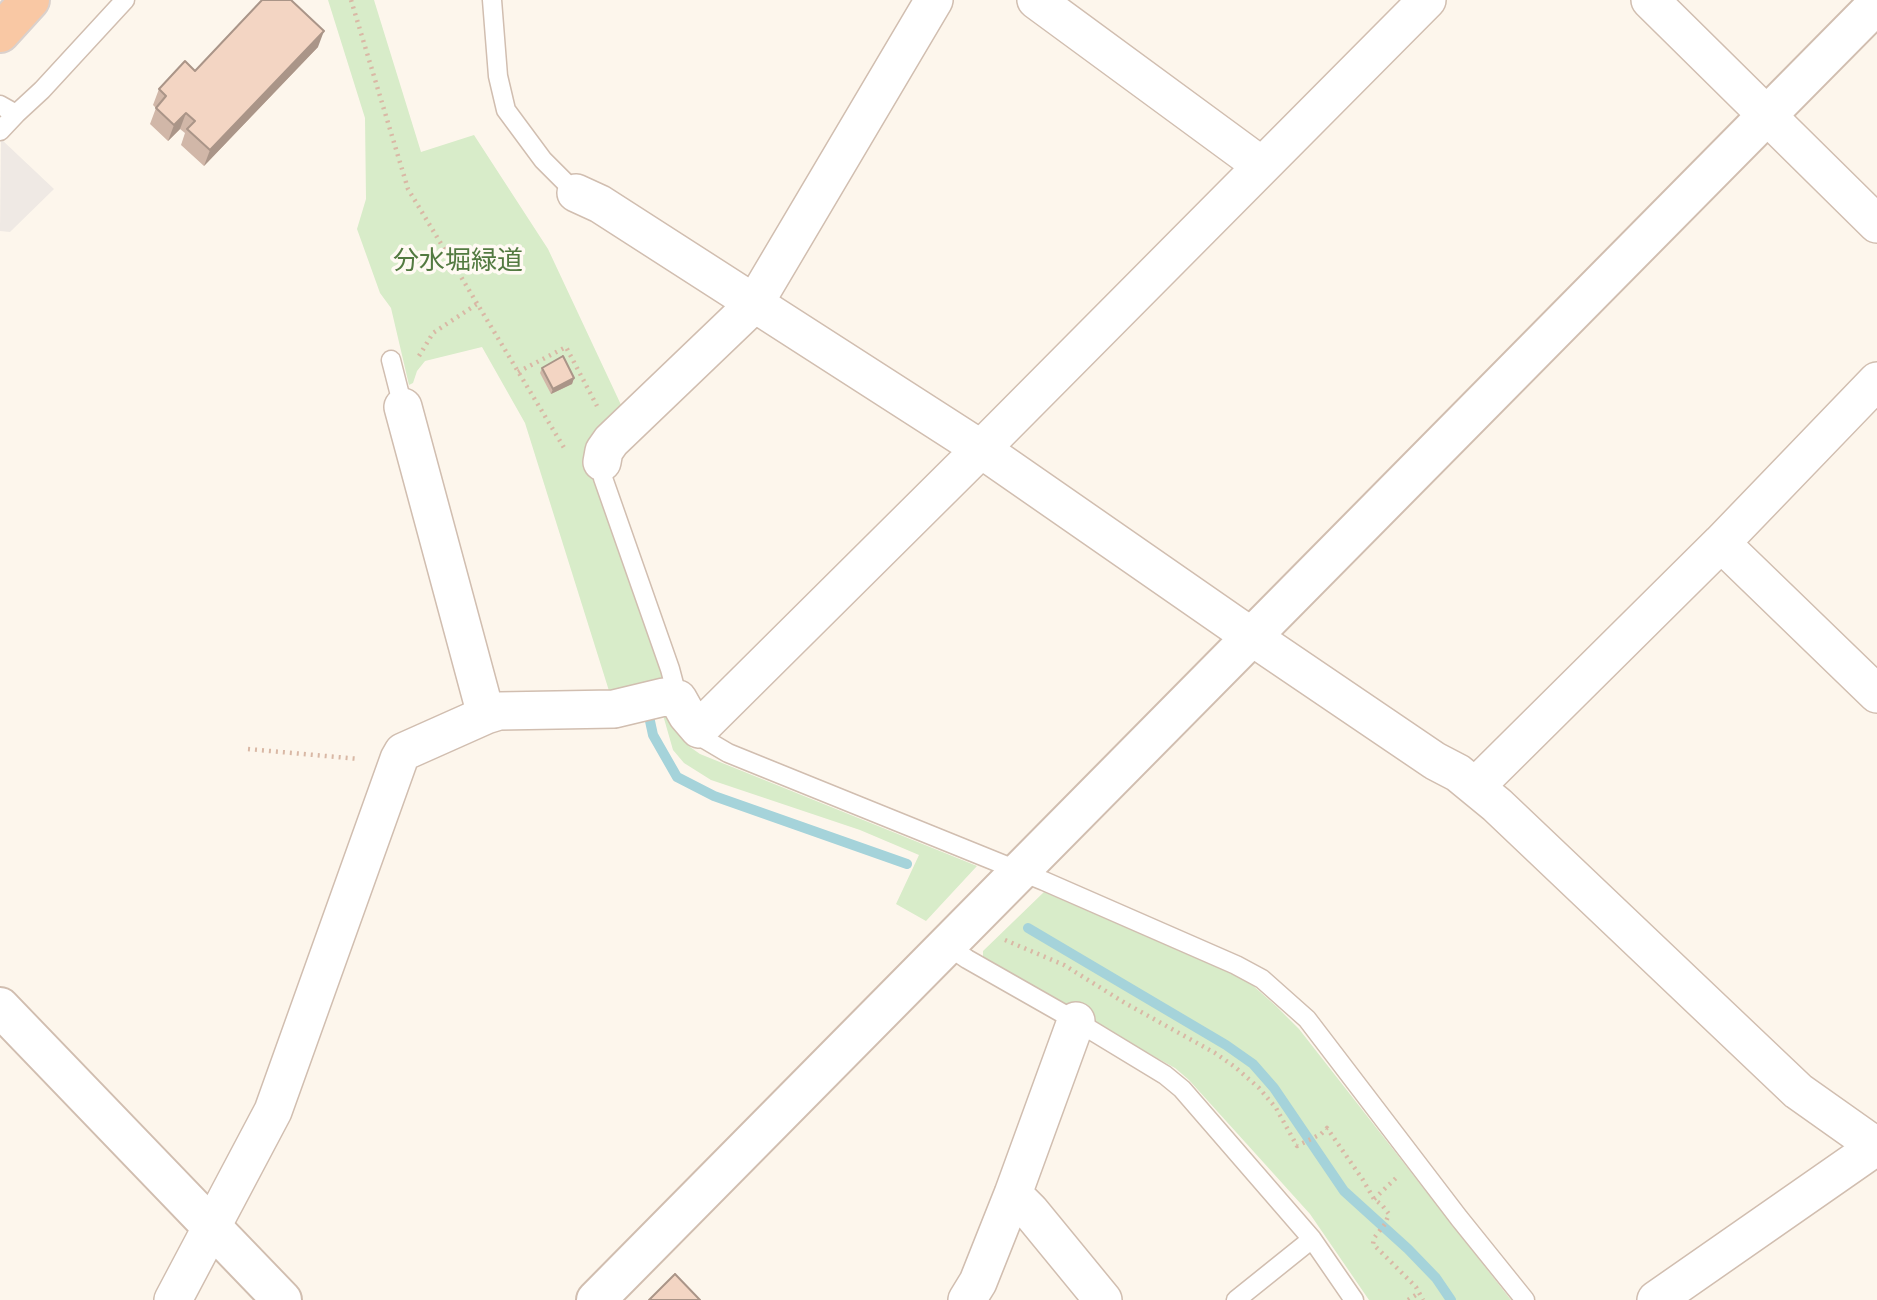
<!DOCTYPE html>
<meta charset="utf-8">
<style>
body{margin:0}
canvas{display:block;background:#fdf6ec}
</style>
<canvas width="1877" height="1300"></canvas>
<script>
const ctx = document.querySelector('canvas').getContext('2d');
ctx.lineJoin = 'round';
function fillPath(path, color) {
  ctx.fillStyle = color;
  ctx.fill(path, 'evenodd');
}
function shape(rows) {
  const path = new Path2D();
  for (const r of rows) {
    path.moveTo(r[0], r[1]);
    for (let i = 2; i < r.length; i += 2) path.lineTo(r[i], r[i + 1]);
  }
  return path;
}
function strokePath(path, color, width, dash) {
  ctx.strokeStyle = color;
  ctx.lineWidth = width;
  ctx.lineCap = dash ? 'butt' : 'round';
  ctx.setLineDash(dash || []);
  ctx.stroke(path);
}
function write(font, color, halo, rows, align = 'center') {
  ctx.font = font + ' Cabin,"Noto Sans JP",sans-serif';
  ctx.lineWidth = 7;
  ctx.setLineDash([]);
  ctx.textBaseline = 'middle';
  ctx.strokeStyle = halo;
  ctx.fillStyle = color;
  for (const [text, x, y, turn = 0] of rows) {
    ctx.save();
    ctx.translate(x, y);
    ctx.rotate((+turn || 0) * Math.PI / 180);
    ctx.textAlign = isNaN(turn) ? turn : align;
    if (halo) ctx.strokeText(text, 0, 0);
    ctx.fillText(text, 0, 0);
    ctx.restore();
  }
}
const industrial = shape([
 [1,139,54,189,10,232,0,231]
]);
const green = shape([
 [328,0,374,0,421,152,474,135,548,249,622,407,586,458,663,675,659,686,610,694,525,423,482,347,425,361,417,371,413,383,409,385,391,308,380,293,357,229,366,199,365,118],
 [669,713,690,747,700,754,977,866,926,921,896,904,919,855,860,830,711,780,684,763,673,750,663,715],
 [1044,892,1229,972,1250,983,1276,1006,1299,1029,1511,1300,1369,1300,1310,1214,1189,1080,1175,1068,1155,1057,983,959,983,951]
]);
const stream = shape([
 [650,721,653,735,677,777,714,796,907,864],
 [1028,928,1226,1045,1253,1064,1274,1088,1344,1191,1408,1249,1436,1278,1451,1300]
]);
const path = shape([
 [351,0,408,189,566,451],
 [419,356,433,333,477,304],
 [518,372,566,347,597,406],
 [248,749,359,759],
 [1005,940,1064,965,1125,1003,1215,1053,1235,1067,1259,1088,1276,1108,1297,1146,1321,1134,1327,1128,1363,1180,1374,1199,1382,1205,1389,1214,1385,1224,1374,1238,1373,1244,1416,1287,1423,1300],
 [1374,1199,1396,1178],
 [1408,1300,1419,1293]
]);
const service = shape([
 [492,0,498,76,506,110,543,160,576,193],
 [0,105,16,114,42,90,125,0],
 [0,131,16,114],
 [391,360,403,407],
 [602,462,603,478,670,669,678,699],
 [699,729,706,740,728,753,1044,881,1236,965,1262,979,1307,1019,1459,1218,1525,1300],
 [948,946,967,959,1076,1021,1165,1075,1182,1089,1312,1239,1354,1300],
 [1236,1300,1312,1239]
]);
const minor = shape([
 [1036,0,1262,166],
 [1650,0,1877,224],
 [576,193,600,204,981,449,1233,624,1435,761,1458,773,1497,805,1798,1091,1877,1147],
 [403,407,486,715],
 [602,462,604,451,611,441,754,304,934,0],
 [1721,543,1877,694],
 [1476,786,1721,543,1877,381],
 [1013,1194,1030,1211,1103,1300],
 [173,1300,273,1111,399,759,403,752,486,715,499,711,614,709,664,697,678,699,687,715,699,729,981,449,1427,0],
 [967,1300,978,1282,1013,1194,1076,1021],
 [1656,1300,1877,1146]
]);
const tertiary = shape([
 [0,1007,282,1300],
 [596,1300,1877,4]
]);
const trunk = shape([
 [0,33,30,0]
]);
const wall = shape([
 [295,4,318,47,204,166,181,145,185,133,180,129,168,141,150,124,156,108,153,105,159,89,195,71],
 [542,368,574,378,572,384,551,394,540,373]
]);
const shadedWall = shape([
 [324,31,318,47,204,166,210,150],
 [186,113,180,129,168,141,174,125],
 [574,378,572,384,551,394,553,389]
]);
const building = shape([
 [262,0,291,0,324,31,210,150,187,129,195,121,186,113,174,125,156,108,166,96,159,89,185,61,195,71,262,0],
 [563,356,574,378,553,389,542,368,563,356],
 [675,1274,700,1300,649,1300,675,1274]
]);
const parkNames = [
 ["分水堀緑道",458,261]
];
fillPath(industrial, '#efe9e4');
fillPath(green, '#d8ecc9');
strokePath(stream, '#a5d3da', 10);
strokePath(service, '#d1beb0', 21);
strokePath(minor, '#d1beb0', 40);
strokePath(tertiary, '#d1beb0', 42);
strokePath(trunk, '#dad1cd', 42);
strokePath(path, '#d9b8a5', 4.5, [2, 5]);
strokePath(service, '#fff', 18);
strokePath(minor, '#fff', 37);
strokePath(tertiary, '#fff', 38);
strokePath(trunk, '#f9c8a4', 38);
fillPath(wall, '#d1b7a8');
fillPath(shadedWall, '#aa9588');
fillPath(building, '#f3d5c3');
strokePath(building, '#aa9588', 2);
write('26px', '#537a41', '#fffaf3', parkNames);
</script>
